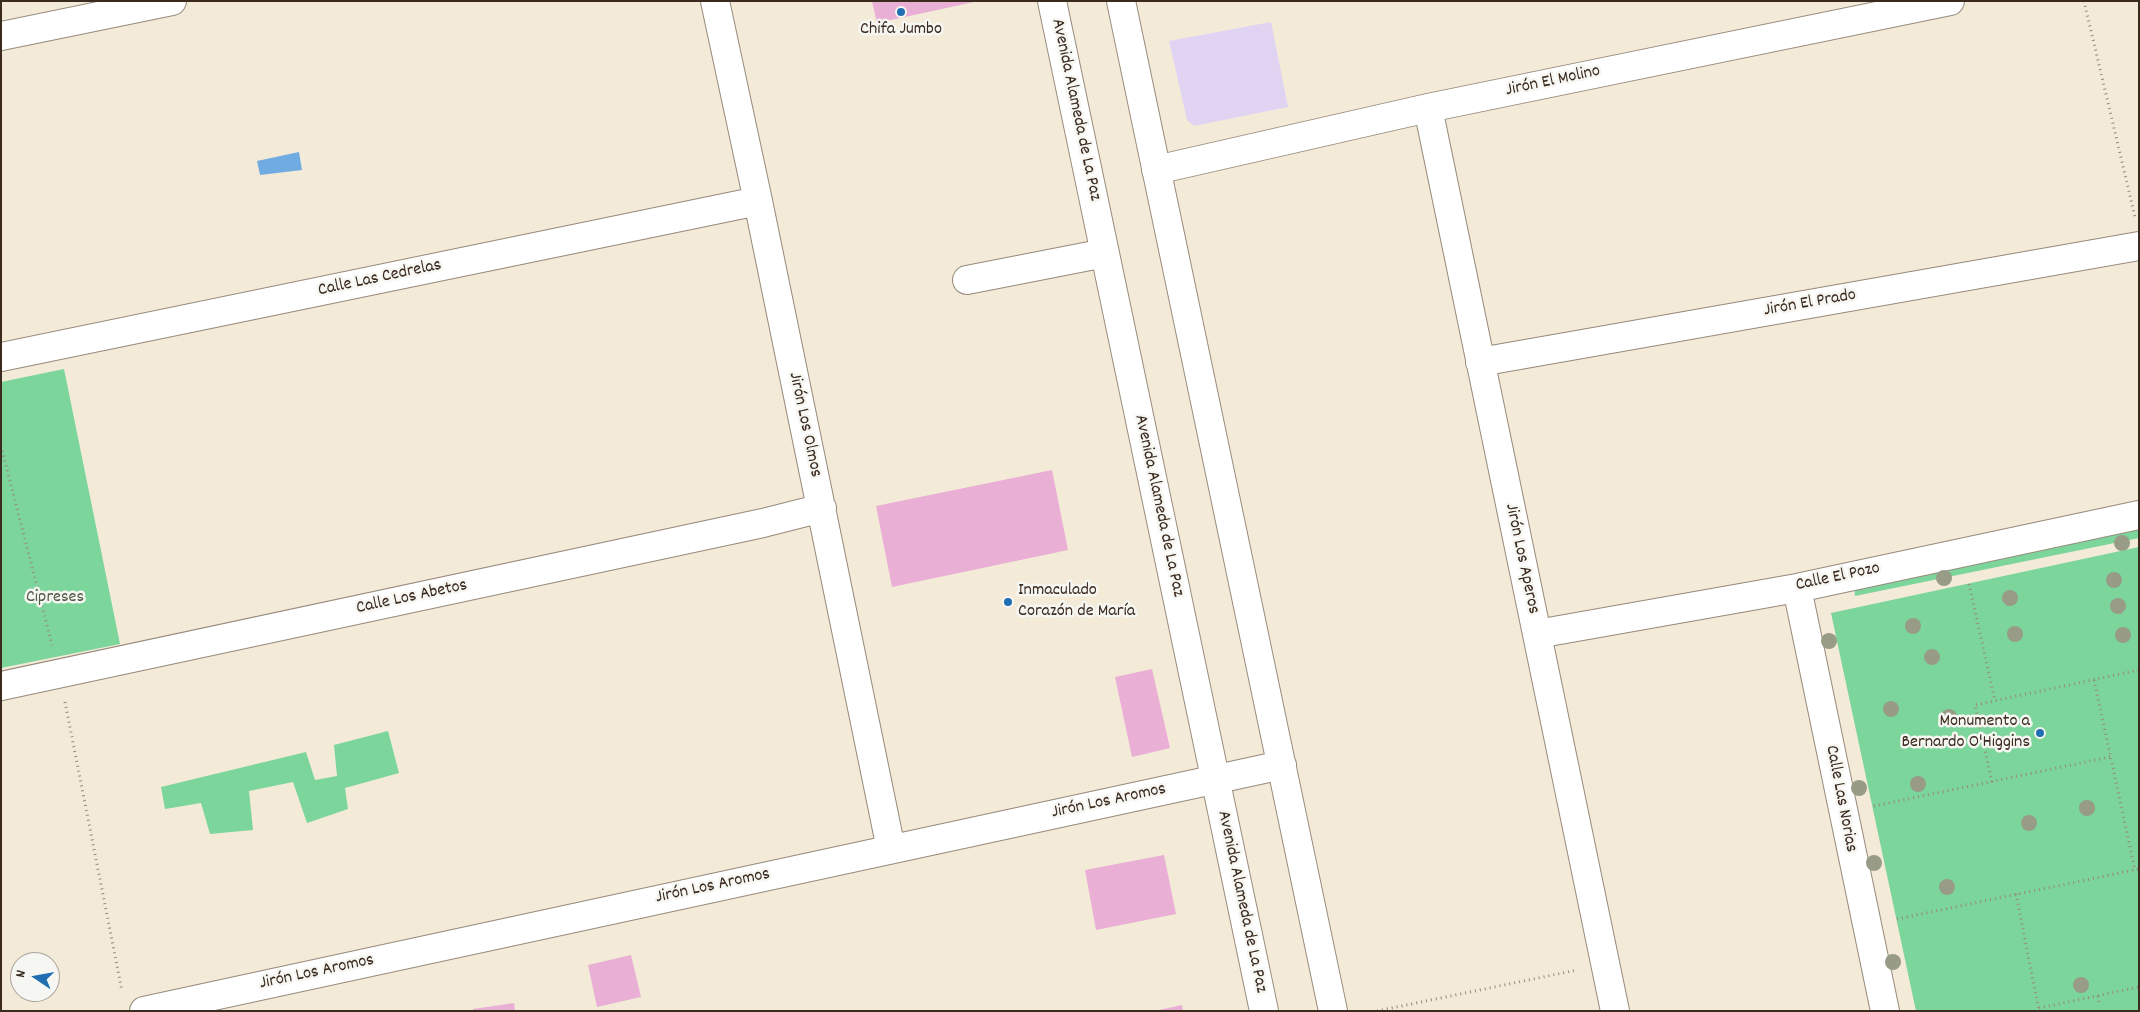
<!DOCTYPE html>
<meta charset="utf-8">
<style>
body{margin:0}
#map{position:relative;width:2140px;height:1012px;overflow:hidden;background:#f3ead8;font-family:Dekko,sans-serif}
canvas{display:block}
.frame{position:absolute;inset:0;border:2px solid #3b2a1e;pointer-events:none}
.north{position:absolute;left:10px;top:952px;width:50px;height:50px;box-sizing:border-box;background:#f6f6f2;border:1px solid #aba49d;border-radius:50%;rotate:282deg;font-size:14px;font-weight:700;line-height:20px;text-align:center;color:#3b2a1e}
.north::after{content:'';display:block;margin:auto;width:18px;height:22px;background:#1f6fb2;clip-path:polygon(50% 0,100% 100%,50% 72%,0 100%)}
</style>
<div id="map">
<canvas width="2140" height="1012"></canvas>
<div class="frame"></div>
<div class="north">N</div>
</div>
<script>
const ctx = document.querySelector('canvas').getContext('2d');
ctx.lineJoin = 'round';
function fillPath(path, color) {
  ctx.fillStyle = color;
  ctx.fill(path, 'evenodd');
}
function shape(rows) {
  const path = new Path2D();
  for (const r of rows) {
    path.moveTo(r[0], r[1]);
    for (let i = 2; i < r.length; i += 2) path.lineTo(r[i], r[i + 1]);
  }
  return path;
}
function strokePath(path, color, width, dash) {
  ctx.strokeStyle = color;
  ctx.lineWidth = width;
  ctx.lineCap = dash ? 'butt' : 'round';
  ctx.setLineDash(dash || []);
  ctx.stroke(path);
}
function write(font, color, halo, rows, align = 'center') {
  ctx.font = font + ' Dekko,sans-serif';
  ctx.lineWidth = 5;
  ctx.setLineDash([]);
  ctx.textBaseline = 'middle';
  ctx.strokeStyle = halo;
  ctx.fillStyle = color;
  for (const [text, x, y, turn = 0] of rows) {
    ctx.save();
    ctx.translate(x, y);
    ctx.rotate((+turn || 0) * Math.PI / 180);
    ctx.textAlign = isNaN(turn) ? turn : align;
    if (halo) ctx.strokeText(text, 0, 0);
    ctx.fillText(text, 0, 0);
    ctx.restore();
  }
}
const built = shape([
 [1271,22,1288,107,1194,126,1187,120,1169,41]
]);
const green = shape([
 [64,369,120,644,1,668,1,382],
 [2139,525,2139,538,1855,596,1854,584],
 [2139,547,2139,1011,1916,1011,1831,613],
 [388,731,399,773,345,788,348,809,307,823,293,782,249,791,253,830,210,834,201,803,165,809,161,787,306,752,315,780,337,776,334,745]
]);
const water = shape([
 [299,152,302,170,260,175,257,161]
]);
const building = shape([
 [872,1,974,1,974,2,877,23],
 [1052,470,1068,550,892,587,876,506],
 [1152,669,1170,748,1132,757,1115,677],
 [1164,855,1176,914,1096,930,1085,870],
 [631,955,641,997,597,1007,588,965],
 [514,1003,515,1011,473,1011,473,1009],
 [1182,1005,1183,1011,1159,1011,1159,1010]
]);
const path = shape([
 [2084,1,2135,217],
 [1,446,52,645],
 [1969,584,1995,701],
 [2094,680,2135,870],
 [65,702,122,991],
 [1992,782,1975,705,2139,670],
 [1874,806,2110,757],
 [2016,894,2039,1011],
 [1897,919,2139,869],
 [2098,996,2099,1004],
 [2039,1008,2139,987],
 [1377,1011,1577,970]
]);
const minor = shape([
 [715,1,758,201,891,849],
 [1052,1,1264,1011],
 [1121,1,1333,1011],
 [1,36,172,1],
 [1428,108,1615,1011],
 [1156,170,1428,108,1950,1],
 [967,280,1105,253],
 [1,357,758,201],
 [1480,362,2139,246],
 [1797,588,1885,1011],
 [1537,634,1797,588,2139,515],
 [1,686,763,523,822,508],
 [144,1011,1282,765]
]);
const trees = [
 [2122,543],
 [1944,578],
 [2114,580],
 [2010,598],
 [2118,606],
 [1913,626],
 [2015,634],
 [2123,635],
 [1829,641],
 [1932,657],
 [1891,709],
 [1949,717],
 [1918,784],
 [1859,788],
 [2087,808],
 [2029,823],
 [1874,863],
 [1947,887],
 [1893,962],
 [2081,985]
];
const markers = [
 [901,12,5,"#1f6fb2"],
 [1008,602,5,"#1f6fb2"],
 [2040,733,5,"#1f6fb2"]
];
const poiNames = [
 ["Chifa Jumbo",901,31],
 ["Inmaculado",1018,592,"left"],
 ["Corazón de María",1018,613,"left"],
 ["Monumento a",2030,723,"right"],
 ["Bernardo O'Higgins",2030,744,"right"]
];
const streetNames = [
 ["Jirón El Molino",1553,82,-12],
 ["Avenida Alameda de La Paz",1075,110,78],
 ["Calle Las Cedrelas",380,279,-12],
 ["Jirón El Prado",1810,304,-10],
 ["Jirón Los Olmos",804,425,78],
 ["Avenida Alameda de La Paz",1158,506,78],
 ["Jirón Los Aperos",1521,559,78],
 ["Calle El Pozo",1838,578,-12],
 ["Calle Los Abetos",412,598,-12],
 ["Calle Las Norias",1840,799,79],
 ["Jirón Los Aromos",1109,802,-12],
 ["Jirón Los Aromos",713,887,-12],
 ["Avenida Alameda de La Paz",1241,902,78],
 ["Jirón Los Aromos",317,973,-12]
];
const parkNames = [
 ["Cipreses",55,599]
];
fillPath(built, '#e1d4f3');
fillPath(green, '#7cd59b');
fillPath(water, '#70abe1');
fillPath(building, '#e9afd5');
strokePath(minor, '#978a7b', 30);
strokePath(path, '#978a7b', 3, [1, 4]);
strokePath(minor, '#fff', 28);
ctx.fillStyle = '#989c87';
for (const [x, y] of trees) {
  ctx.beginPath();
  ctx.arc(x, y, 8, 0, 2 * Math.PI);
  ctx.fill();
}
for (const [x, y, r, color] of markers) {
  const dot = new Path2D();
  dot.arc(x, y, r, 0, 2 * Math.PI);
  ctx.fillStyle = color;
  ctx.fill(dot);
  strokePath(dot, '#f6f6f2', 2);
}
write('18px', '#3b2a1e', '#f6f6f2', poiNames);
write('18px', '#3b2a1e', '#f6f6f2', streetNames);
write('18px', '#4e5d44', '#f6f6f2', parkNames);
</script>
